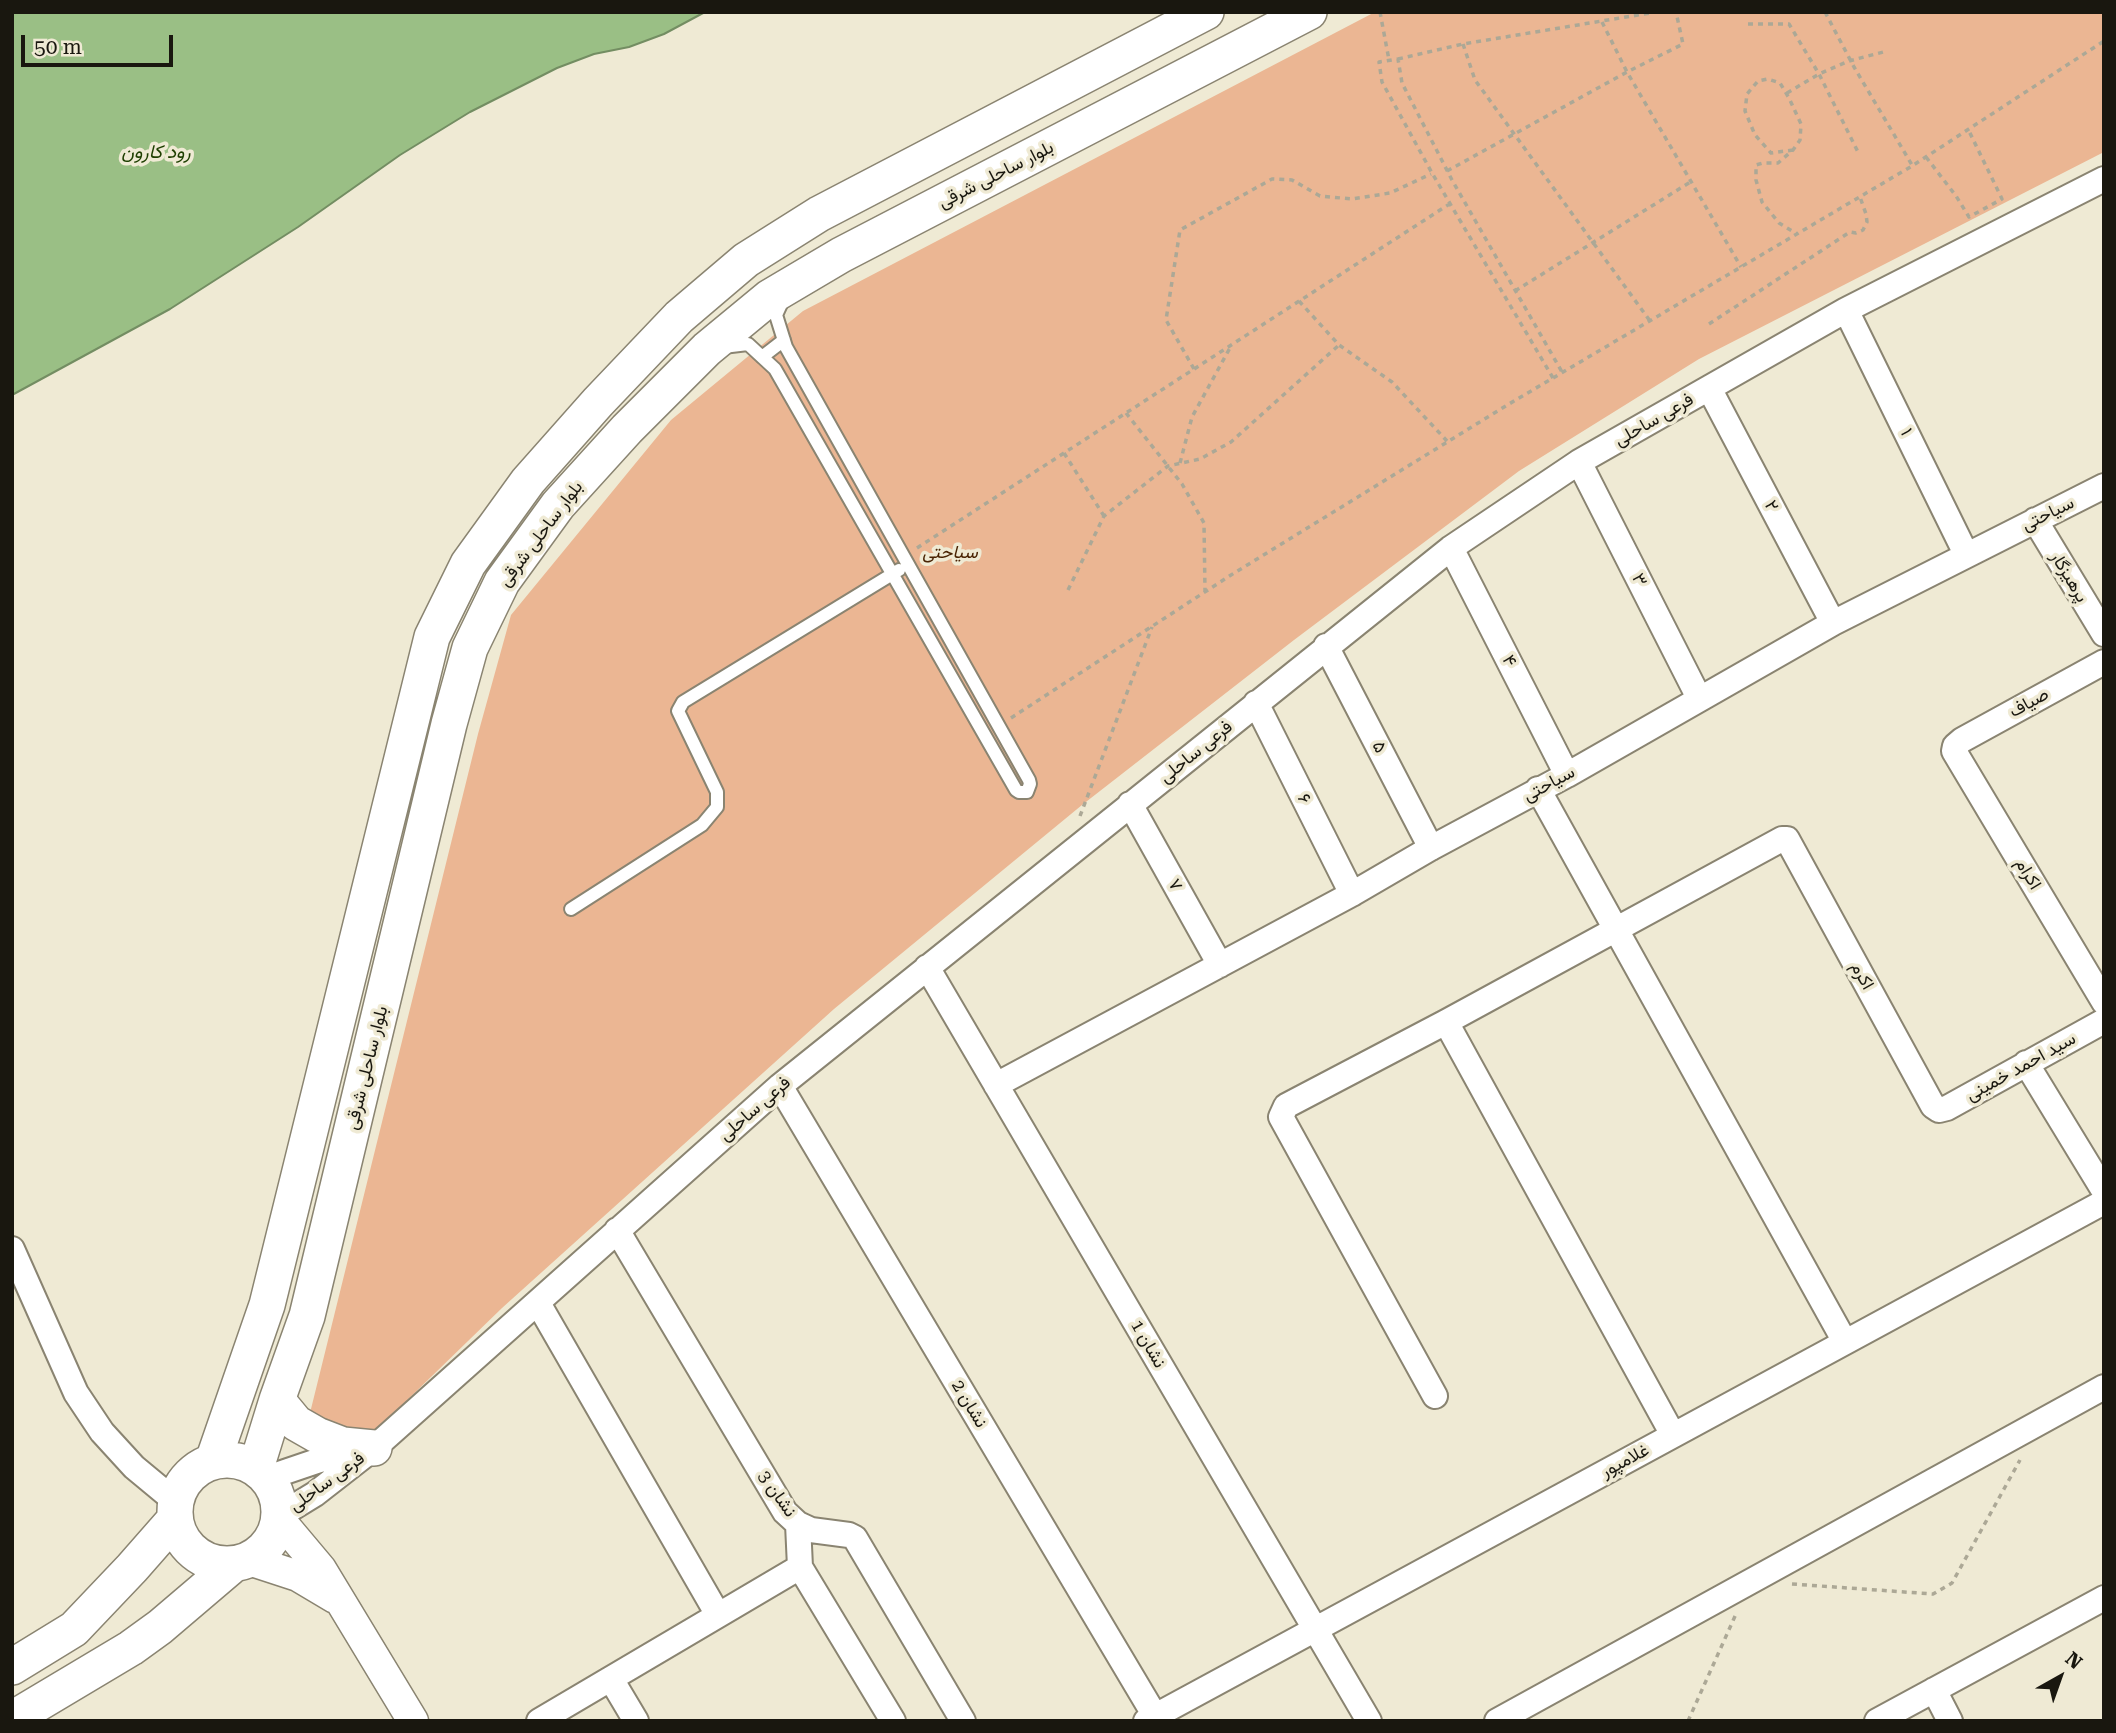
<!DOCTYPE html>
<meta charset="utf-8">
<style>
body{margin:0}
#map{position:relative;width:2116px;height:1733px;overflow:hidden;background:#efead4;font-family:"Roboto Serif",serif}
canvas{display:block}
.frame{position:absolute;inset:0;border:14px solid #19170f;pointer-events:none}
.north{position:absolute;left:2025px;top:1642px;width:70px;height:70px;-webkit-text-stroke:5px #efead4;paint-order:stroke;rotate:40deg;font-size:19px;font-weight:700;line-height:28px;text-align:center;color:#19170f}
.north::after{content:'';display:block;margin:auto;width:24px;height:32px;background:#19170f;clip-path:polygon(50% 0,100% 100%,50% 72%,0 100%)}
.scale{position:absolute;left:21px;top:35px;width:152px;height:32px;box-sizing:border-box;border:4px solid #19170f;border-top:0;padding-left:9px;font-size:21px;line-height:24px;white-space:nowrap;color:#19170f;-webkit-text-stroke:5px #efead4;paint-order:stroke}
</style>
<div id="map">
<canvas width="2116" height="1733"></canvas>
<div class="frame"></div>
<div class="north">N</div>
<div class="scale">50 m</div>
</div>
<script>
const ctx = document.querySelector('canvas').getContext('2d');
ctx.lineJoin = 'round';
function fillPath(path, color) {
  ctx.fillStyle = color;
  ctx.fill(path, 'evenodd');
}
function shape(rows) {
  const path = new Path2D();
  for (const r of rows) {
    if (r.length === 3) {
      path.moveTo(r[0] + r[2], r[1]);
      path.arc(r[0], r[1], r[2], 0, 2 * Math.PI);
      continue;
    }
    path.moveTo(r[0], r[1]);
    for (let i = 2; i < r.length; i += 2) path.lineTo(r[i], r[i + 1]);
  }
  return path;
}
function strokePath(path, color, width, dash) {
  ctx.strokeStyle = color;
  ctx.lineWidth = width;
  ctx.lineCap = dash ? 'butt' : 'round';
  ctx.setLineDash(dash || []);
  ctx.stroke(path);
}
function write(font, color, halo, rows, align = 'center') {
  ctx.font = font + ' "Roboto Serif",Vazirmatn,serif';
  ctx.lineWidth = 7;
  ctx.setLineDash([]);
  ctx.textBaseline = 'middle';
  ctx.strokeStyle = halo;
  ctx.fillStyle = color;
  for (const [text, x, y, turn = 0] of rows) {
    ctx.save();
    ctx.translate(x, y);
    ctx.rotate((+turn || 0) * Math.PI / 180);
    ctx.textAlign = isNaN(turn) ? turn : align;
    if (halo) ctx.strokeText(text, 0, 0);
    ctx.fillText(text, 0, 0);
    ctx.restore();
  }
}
const green = shape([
 [1375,12,2104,12,2104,152,1699,359,1519,471,1294,640,1082,805,834,1009,502,1308,363,1443,310,1413,478,734,511,615,671,420,803,311]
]);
const water = shape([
 [12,12,705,12,664,34,629,47,594,54,557,68,470,112,400,155,298,227,170,309,12,395,12,12]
]);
const path = shape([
 [1380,12,1389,60],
 [1825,12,1854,67,1912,165],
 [1602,22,1627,72,1741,267],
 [1748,24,1789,24,1819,74,1859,154],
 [1463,44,1475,80,1650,321],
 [1398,59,1463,44,1656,12],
 [1787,93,1819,74,1849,61,1887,51],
 [1793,150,1771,153,1755,135,1745,111,1747,94,1758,81,1768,79,1780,83,1789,98,1801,124,1800,140,1793,150,1778,163,1763,163,1756,165,1756,180,1762,202,1779,223,1797,234],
 [1926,157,1956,196,1969,217,2002,199,1968,129],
 [1447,171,1627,72,1683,44,1676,12],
 [1515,291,1692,181],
 [1299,301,1339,345,1392,382,1447,441],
 [1709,324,1850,232,1856,233,1863,230,1867,222,1866,214,1860,197],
 [1194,369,1166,320,1180,230,1272,179,1292,180,1320,196,1352,199,1390,193,1431,174],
 [1553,378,1432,173,1382,82,1379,62,1398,59,1402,83,1452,180,1562,372],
 [1126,413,1182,484,1204,523,1205,591],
 [1064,453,1104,516],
 [1180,463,1192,417,1231,346],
 [917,548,1451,203],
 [1068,590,1104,516,1168,466,1200,459,1231,442,1339,345],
 [1011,718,1231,575,1509,404,1912,166,2104,41],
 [1080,816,1152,627],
 [1792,1584,1933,1594,1952,1583,2020,1460],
 [1688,1721,1736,1614]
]);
const service = shape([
 [723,347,748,344,775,369,1016,790,1019,792,1027,792,1030,784,1029,780,786,347,776,315,782,302],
 [762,357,784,340],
 [571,909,702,825,717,807,717,792,678,711,683,702,899,570]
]);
const minor = shape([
 [1846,310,1966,554],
 [1709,388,1833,623],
 [1579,462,1699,698],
 [2035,520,2104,634],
 [1451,548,1567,775],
 [1326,646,1431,848],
 [2104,662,1962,740,1955,746,1954,751,2104,1002],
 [1256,703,1352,894],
 [1538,789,1845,1342],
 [1130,804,1220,965],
 [927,967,1369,1721],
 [1446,1022,1673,1435],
 [2026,1063,2104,1191],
 [996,1085,1352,894,1431,848,1567,775,1833,623,2104,486],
 [780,1086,1158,1721],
 [617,1230,785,1512,798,1524,811,1530,849,1535,855,1538,963,1721],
 [12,1249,76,1393,102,1432,134,1467,175,1501],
 [538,1303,718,1615],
 [1435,1396,1281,1117,1286,1106,1446,1022,1782,839,1787,839,1933,1106,1939,1110,1947,1108,2104,1021],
 [267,1478,320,1460,360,1451],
 [279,1516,315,1494,374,1448,780,1086,1451,548,1579,462,1846,310,2104,179],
 [798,1524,800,1567,893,1721],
 [611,1679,636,1721],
 [1934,1690,1950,1721],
 [539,1721,800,1567],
 [1146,1721,2104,1202],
 [1497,1721,2104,1387],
 [1877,1721,2104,1598]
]);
const tertiary = shape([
 [279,1519,321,1569,413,1721],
 [249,1560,298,1576,335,1598]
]);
const secondary = shape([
 [277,1400,296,1423,317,1435,343,1445,374,1448],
 [227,1512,52],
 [213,1461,267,1305,432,637,468,564,528,481,598,402,679,317,746,260,819,214,1206,12],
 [256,1468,277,1400,307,1316,449,724,470,648,502,582,558,505,627,429,707,349,770,297,841,255,1309,12],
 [12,1667,74,1629,132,1568,175,1519],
 [12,1719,131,1648,160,1627,234,1564]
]);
const streetNames = [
 ["بلوار ساحلی شرقی",996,175,-27],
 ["فرعی ساحلی",1654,420,-30],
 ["۱",1906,432,64],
 ["۲",1771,506,62],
 ["سیاحتی",2048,514,-26],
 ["بلوار ساحلی شرقی",541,534,-53],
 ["پرهیزگار",2069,577,59],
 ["۳",1639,580,63],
 ["۴",1509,661,63],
 ["صیاف",2029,703,-29],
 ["۵",1379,747,63],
 ["فرعی ساحلی",1196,752,-39],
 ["سیاحتی",1549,784,-28],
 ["۶",1304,799,63],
 ["اکرام",2028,874,59],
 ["۷",1175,885,61],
 ["اکرم",1862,976,61],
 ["سید احمد خمینی",2021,1067,-29],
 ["بلوار ساحلی شرقی",367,1068,-76],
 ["فرعی ساحلی",755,1109,-41],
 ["نشان 1",1148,1344,60],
 ["نشان 2",969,1404,59],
 ["غلامپور",1625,1461,-28],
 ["فرعی ساحلی",327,1482,-36],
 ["نشان 3",777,1494,55]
];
const parkNames = [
 ["سیاحتی",950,553]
];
const waterNames = [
 ["رود کارون",156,152]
];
fillPath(green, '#ebb693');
fillPath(water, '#9abf85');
strokePath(water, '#738d62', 2);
strokePath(service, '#8a8471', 16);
strokePath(minor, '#8a8471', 28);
strokePath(tertiary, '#8a8471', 33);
strokePath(secondary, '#8a8471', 38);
strokePath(path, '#aca896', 3.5, [5, 5]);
strokePath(service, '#fff', 12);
strokePath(minor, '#fff', 24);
strokePath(tertiary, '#fff', 30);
strokePath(secondary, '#fff', 35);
write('18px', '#19170f', '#efead4', streetNames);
write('italic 18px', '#492303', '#efead4', parkNames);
write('italic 19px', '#1e3f00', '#efead4', waterNames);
</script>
